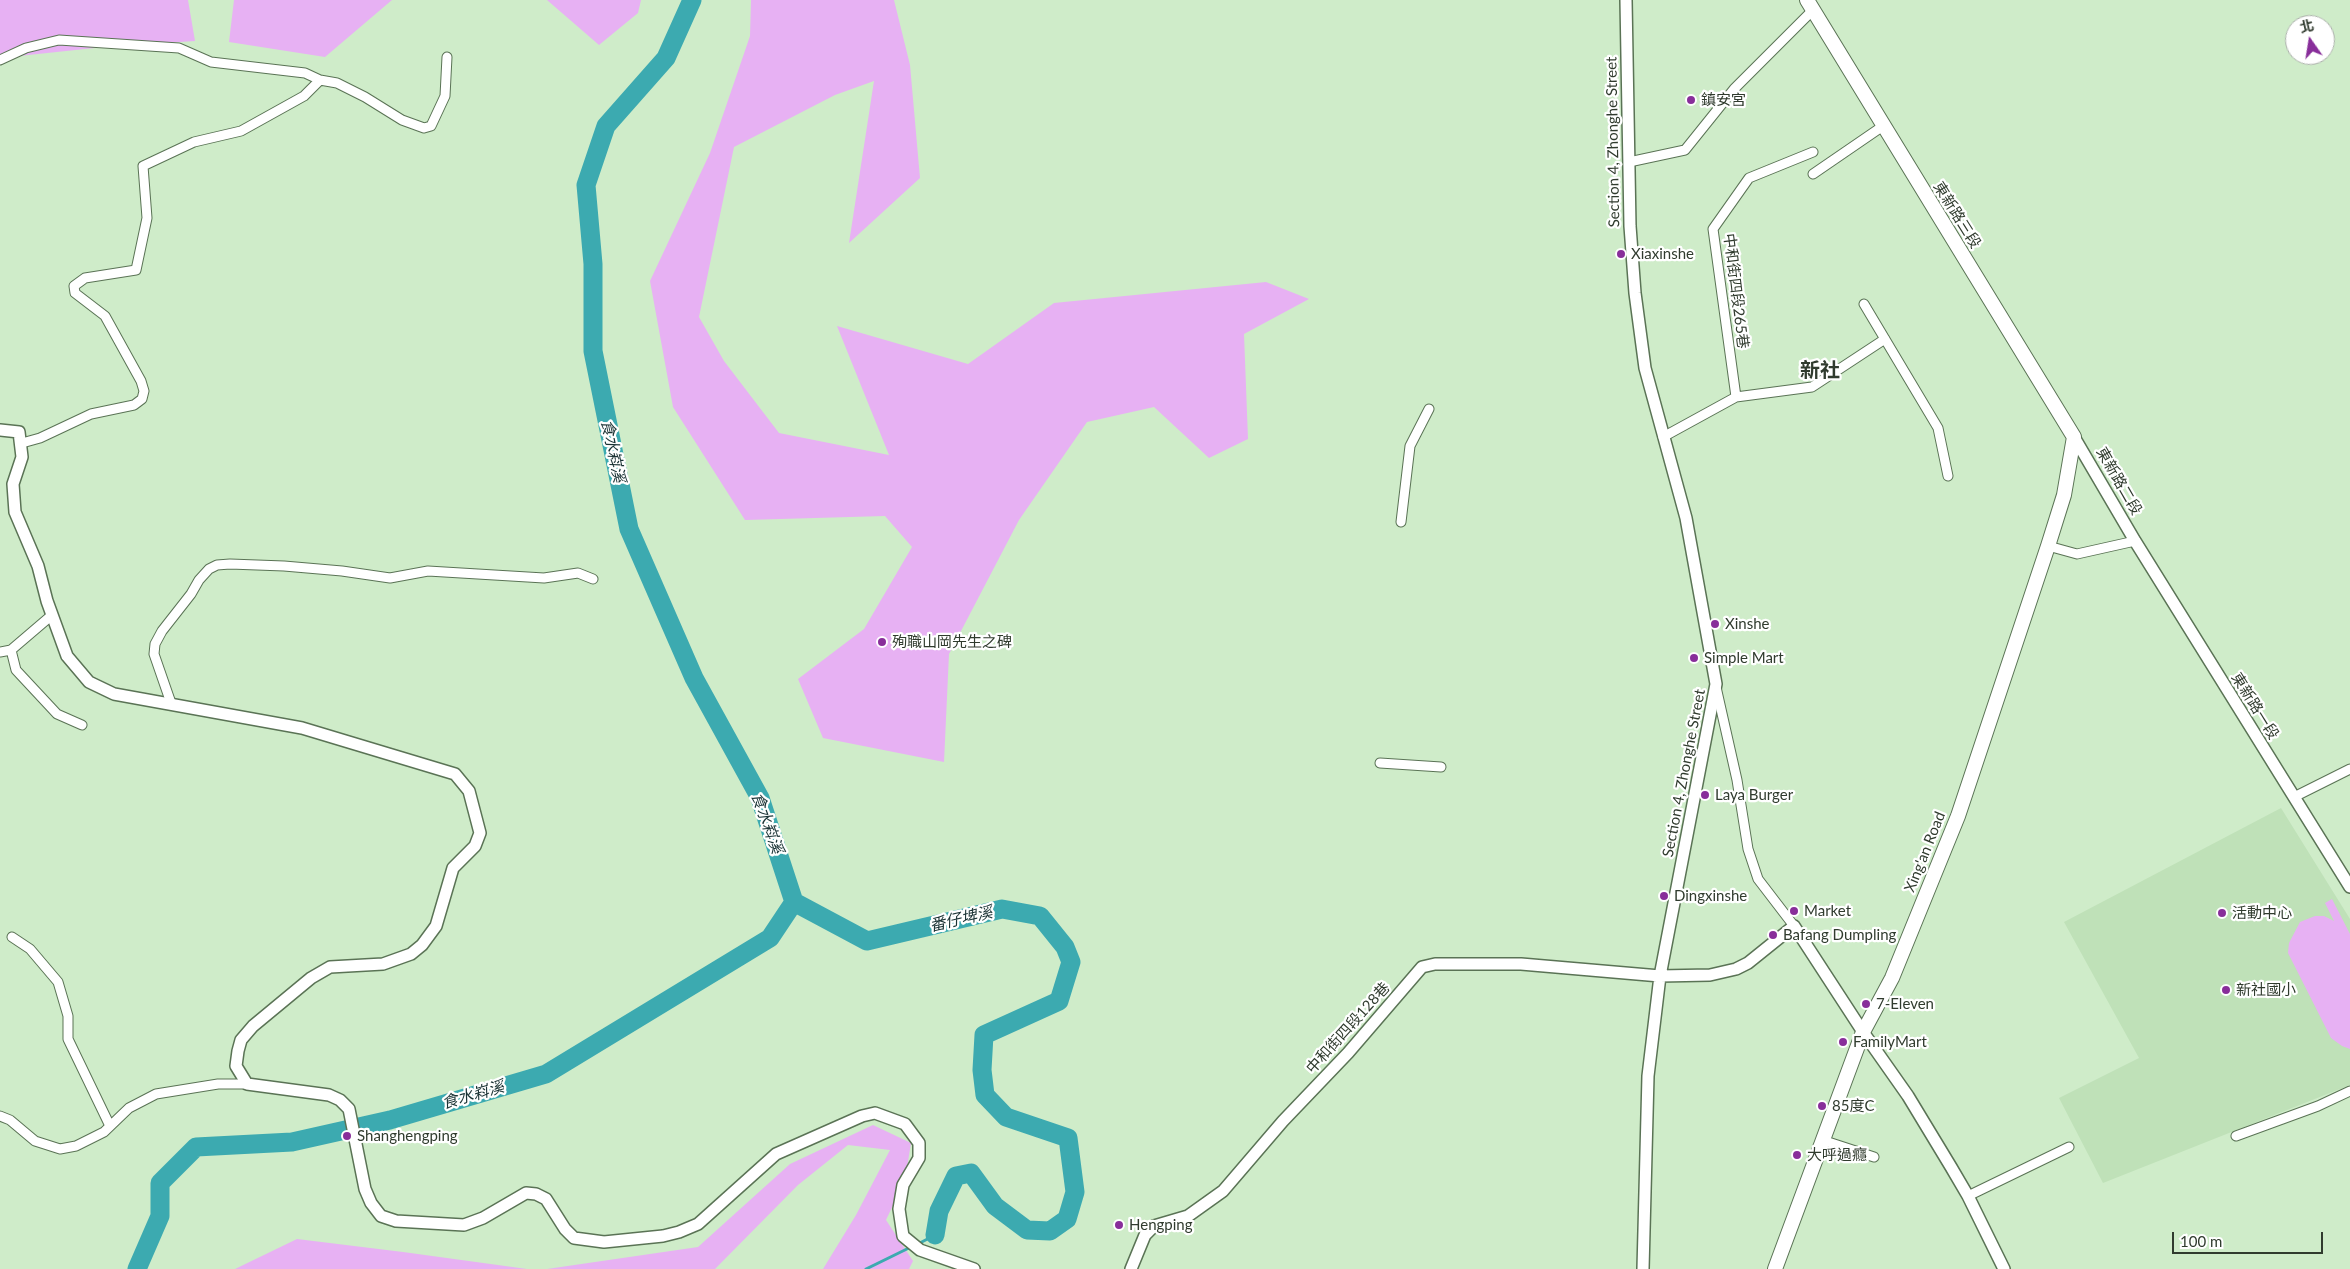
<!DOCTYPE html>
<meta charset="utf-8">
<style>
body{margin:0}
#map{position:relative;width:2350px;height:1269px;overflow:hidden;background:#cfecc9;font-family:Lato,"Noto Sans TC",sans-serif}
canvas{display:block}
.north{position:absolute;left:2285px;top:15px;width:50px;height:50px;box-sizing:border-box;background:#fff;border:1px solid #acb1ab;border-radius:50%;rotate:347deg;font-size:14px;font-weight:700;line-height:20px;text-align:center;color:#303b2e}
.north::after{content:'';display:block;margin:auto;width:18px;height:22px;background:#882e9a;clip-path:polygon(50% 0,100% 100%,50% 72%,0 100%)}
.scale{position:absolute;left:2172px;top:1232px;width:151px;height:22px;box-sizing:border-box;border:2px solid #303b2e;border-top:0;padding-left:6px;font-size:15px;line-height:18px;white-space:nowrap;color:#303b2e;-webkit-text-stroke:4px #fff;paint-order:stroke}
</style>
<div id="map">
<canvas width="2350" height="1269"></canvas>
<div class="north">北</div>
<div class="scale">100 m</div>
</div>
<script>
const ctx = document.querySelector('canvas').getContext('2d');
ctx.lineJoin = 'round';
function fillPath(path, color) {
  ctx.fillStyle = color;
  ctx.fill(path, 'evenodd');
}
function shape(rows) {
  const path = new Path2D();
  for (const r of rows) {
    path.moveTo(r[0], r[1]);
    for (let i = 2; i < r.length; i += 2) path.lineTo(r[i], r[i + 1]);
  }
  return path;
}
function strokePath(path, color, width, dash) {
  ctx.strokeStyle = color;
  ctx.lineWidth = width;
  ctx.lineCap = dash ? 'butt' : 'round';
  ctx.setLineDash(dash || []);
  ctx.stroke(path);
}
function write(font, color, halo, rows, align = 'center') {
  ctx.font = font + ' Lato,"Noto Sans TC",sans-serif';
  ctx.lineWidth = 4.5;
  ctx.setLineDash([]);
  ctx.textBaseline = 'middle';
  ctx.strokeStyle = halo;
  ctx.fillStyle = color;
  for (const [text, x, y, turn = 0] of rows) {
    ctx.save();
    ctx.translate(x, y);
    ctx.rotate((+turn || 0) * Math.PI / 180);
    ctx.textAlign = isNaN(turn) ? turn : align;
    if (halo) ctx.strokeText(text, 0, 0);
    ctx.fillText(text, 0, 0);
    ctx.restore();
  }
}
const built = shape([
 [2281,808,2350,919,2350,1085,2103,1183,2059,1098,2139,1058,2064,922]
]);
const green = shape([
 [0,0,188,0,195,41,104,47,0,58],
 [234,0,392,0,325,57,229,42],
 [547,0,641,0,638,13,599,45],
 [751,0,894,0,910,65,920,178,849,243,874,81,835,95,734,147,699,317,724,361,779,433,889,455,837,326,968,364,1054,303,1266,282,1309,299,1244,334,1248,439,1209,458,1154,407,1087,422,1019,520,949,654,944,762,823,738,798,679,864,629,912,547,885,516,745,520,673,407,650,281,710,153,750,36],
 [2332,899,2350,934,2350,1049,2342,1046,2331,1038,2288,953,2289,943,2300,922,2315,916,2324,916,2334,921,2325,903],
 [873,1125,911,1143,905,1180,886,1220,913,1261,909,1269,823,1269,856,1215,890,1150,848,1145,798,1185,715,1269,547,1269,698,1247,790,1164],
 [297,1239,403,1252,527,1269,235,1269]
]);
const stream = shape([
 [918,1244,935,1235],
 [866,1269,913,1246]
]);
const river = shape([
 [794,902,867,941,1002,909,1040,916,1065,947,1071,962,1059,1001,984,1035,982,1070,985,1095,1006,1117,1068,1138,1075,1192,1067,1219,1050,1231,1027,1230,995,1206,971,1173,956,1176,939,1211,935,1235],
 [137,1269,160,1216,160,1183,196,1147,292,1142,390,1120,546,1074,770,938,794,902,760,798,694,678,629,529,593,351,593,264,586,185,606,126,666,58,692,0]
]);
const minor = shape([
 [0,60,26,48,59,40,179,48,211,62,305,73,320,80,337,83,365,97,402,120,424,128,431,126,445,96,447,57],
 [1629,162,1685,150,1734,89,1813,10],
 [1813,174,1883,126],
 [1864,304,1938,428,1948,476],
 [1736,397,1713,229,1749,178,1813,152],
 [1663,437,1736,397,1812,387,1885,339],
 [22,443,40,438,91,414,134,405,142,399,144,391,141,381,105,316,75,293,74,286,85,278,136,270,147,218,143,166,194,142,241,131,304,96,320,80],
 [1401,522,1410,446,1429,409],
 [2048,546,2077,554,2135,541],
 [11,650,16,670,57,714,82,725],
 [0,652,11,650,52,615],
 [1716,687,1737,780,1748,849,1758,879,1794,926],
 [171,703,154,654,155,644,162,631,191,594,199,580,209,569,217,565,230,564,284,566,342,571,390,578,428,571,544,578,578,573,593,579],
 [1380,763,1441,767],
 [2294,797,2350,769],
 [12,937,30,949,58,982,68,1016,68,1039,110,1126],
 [0,1116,10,1120,35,1141,60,1149,76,1146,104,1132,129,1108,156,1094,218,1084,247,1084],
 [2236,1136,2318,1106,2350,1091],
 [1822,1140,1874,1157],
 [1968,1196,2069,1147]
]);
const tertiary = shape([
 [1626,0,1630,226,1635,293,1645,368,1686,518,1716,684,1660,976,1648,1076,1643,1269],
 [0,430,19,432,22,457,13,484,15,512,38,566,47,601,67,656,89,682,114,694,302,728,455,774,469,791,480,833,475,846,453,868,436,926,422,945,411,954,383,964,330,967,311,978,253,1026,241,1040,238,1051,236,1066,247,1084,329,1095,340,1100,349,1109,365,1189,371,1203,381,1216,396,1221,464,1225,483,1218,526,1193,536,1194,546,1199,565,1229,574,1238,604,1242,663,1236,679,1232,698,1224,776,1154,862,1116,875,1113,905,1124,919,1143,919,1158,903,1185,899,1209,903,1236,920,1250,974,1269],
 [2074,437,2135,541,2350,887],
 [1131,1269,1145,1235,1154,1226,1188,1216,1223,1191,1283,1121,1348,1053,1422,967,1435,964,1521,964,1660,976,1710,975,1736,969,1748,963,1794,926,1863,1032,1908,1096,1951,1167,1968,1196,2004,1269]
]);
const secondary = shape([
 [1775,1269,1863,1032,1892,978,1958,816,2048,546,2064,495,2074,437,1807,0]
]);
const markers = [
 [1691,100,5,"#882e9a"],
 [1621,254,5,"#882e9a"],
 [1715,624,5,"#882e9a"],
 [882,642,5,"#882e9a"],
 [1694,658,5,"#882e9a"],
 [1705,795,5,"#882e9a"],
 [1664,896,5,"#882e9a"],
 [1794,911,5,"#882e9a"],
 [2222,913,5,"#882e9a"],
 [1773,935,5,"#882e9a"],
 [2226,990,5,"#882e9a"],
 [1866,1004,5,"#882e9a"],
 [1843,1042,5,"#882e9a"],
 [1822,1106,5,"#882e9a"],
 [347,1136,5,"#882e9a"],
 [1797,1155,5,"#882e9a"],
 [1119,1225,5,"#882e9a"]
];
const poiNames = [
 ["鎮安宮",1701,100],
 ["Xiaxinshe",1631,254],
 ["Xinshe",1725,624],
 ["殉職山岡先生之碑",892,642],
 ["Simple Mart",1704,658],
 ["Laya Burger",1715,795],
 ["Dingxinshe",1674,896],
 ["Market",1804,911],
 ["活動中心",2232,913],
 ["Bafang Dumpling",1783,935],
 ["新社國小",2236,990],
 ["7-Eleven",1876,1004],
 ["FamilyMart",1853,1042],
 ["85度C",1832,1106],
 ["Shanghengping",357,1136],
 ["大呼過癮",1807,1155],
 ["Hengping",1129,1225]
];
const streetNames = [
 ["Section 4, Zhonghe Street",1613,142,-91],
 ["東新路三段",1957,215,58],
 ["中和街四段265巷",1736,291,83],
 ["東新路二段",2119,481,60],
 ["東新路一段",2255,706,58],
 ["Section 4, Zhonghe Street",1684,773,-79],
 ["Xing'an Road",1925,852,-68],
 ["中和街四段128巷",1348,1028,-48]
];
const waterNames = [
 ["食水嵙溪",613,451,78],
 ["食水嵙溪",767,823,70],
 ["番仔埤溪",961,919,-13],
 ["食水嵙溪",473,1095,-16]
];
const districtNames = [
 ["新社",1820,371]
];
fillPath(built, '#bfe1b8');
fillPath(green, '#e7b1f3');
strokePath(stream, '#3caab0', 3);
strokePath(river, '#3caab0', 19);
strokePath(minor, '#5a7355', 11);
strokePath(tertiary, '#5a7355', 14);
strokePath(secondary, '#5a7355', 16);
strokePath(minor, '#fff', 9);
strokePath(tertiary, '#fff', 11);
strokePath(secondary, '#fff', 14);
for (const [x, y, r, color] of markers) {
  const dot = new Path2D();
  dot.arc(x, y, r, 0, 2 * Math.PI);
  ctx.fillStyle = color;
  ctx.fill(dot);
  strokePath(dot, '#fff', 2);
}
write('15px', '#303b2e', '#fff', poiNames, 'left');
write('15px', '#303b2e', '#fff', streetNames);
write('italic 16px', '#1a3234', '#fff', waterNames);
write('bold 20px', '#303b2e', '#fff', districtNames);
</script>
